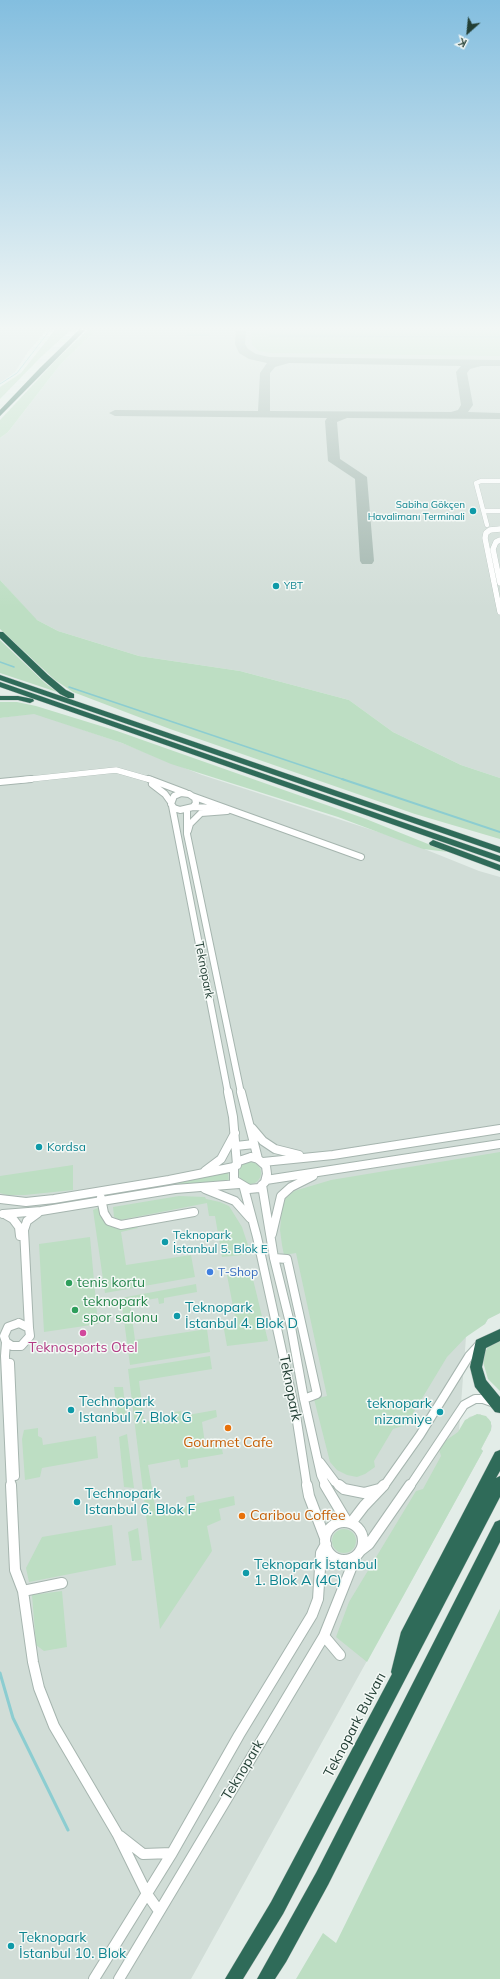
<!DOCTYPE html>
<meta charset="utf-8">
<style>
body{margin:0}
#map{position:relative;width:500px;height:1979px;overflow:hidden;background:#e3ede8;font-family:Mulish,sans-serif}
canvas{display:block}
.north{position:absolute;left:448px;top:12px;width:40px;height:40px;-webkit-text-stroke:3px #f4f9f6;paint-order:stroke;rotate:207deg;font-size:11px;font-weight:700;line-height:16px;text-align:center;color:#233f35}
.north::after{content:'';display:block;margin:auto;width:14px;height:18px;background:#233f35;clip-path:polygon(50% 0,100% 100%,50% 72%,0 100%)}
</style>
<div id="map">
<canvas width="500" height="1979"></canvas>
<div class="north">K</div>
</div>
<script>
const ctx = document.querySelector('canvas').getContext('2d');
ctx.lineJoin = 'round';
function fillPath(path, color) {
  ctx.fillStyle = color;
  ctx.fill(path, 'evenodd');
}
function shape(rows) {
  const path = new Path2D();
  for (const r of rows) {
    if (r.length === 3) {
      path.moveTo(r[0] + r[2], r[1]);
      path.arc(r[0], r[1], r[2], 0, 2 * Math.PI);
      continue;
    }
    path.moveTo(r[0], r[1]);
    for (let i = 2; i < r.length; i += 2) path.lineTo(r[i], r[i + 1]);
  }
  return path;
}
function strokePath(path, color, width, dash) {
  ctx.strokeStyle = color;
  ctx.lineWidth = width;
  ctx.lineCap = dash ? 'butt' : 'round';
  ctx.setLineDash(dash || []);
  ctx.stroke(path);
}
function write(font, color, halo, rows, align = 'center') {
  ctx.font = font + ' Mulish,sans-serif';
  ctx.lineWidth = 3;
  ctx.setLineDash([]);
  ctx.textBaseline = 'middle';
  ctx.strokeStyle = halo;
  ctx.fillStyle = color;
  for (const [text, x, y, turn = 0] of rows) {
    ctx.save();
    ctx.translate(x, y);
    ctx.rotate((+turn || 0) * Math.PI / 180);
    ctx.textAlign = isNaN(turn) ? turn : align;
    if (halo) ctx.strokeText(text, 0, 0);
    ctx.fillText(text, 0, 0);
    ctx.restore();
  }
}
const built = shape([
 [0,330,47,330,28,352,15,372,0,383],
 [96,330,500,330,500,778,461,765,393,732,349,700,240,671,139,656,58,631,35,619,0,580,0,438,8,432,60,365],
 [34,713,122,743,202,775,397,838,479,871,500,877,500,1313,488,1319,485,1324,475,1329,466,1337,459,1431,469,1417,480,1414,489,1419,492,1426,491,1430,481,1449,483,1451,191,1979,0,1979,0,718]
]);
const green = shape([
 [55,330,71,330,41,357,0,399,0,387,21,373],
 [88,330,96,330,60,365,8,432,0,438,0,420,57,359],
 [251,330,500,330,500,356,271,353,259,351,252,345],
 [0,580,37,620,58,631,139,656,240,671,349,700,393,732,461,765,500,778,500,839,415,814,170,729,73,692,55,680,0,629],
 [0,640,45,683,57,692,0,673],
 [0,702,17,702,36,706,117,731,366,819,448,852,423,849,338,817,171,764,122,743,34,714,0,718],
 [500,1152,500,1313,488,1319,485,1324,466,1337,447,1357,406,1425,393,1429,374,1461,375,1467,365,1474,357,1477,347,1475,337,1470,330,1462,314,1399,327,1396,296,1253,284,1255,282,1245,280,1230,282,1208,285,1199,294,1191,331,1180],
 [250,1173,11],
 [73,1165,73,1190,25,1195,7,1195,0,1193,0,1176],
 [228,1171,229,1182,205,1182,111,1196,108,1194,197,1179],
 [179,1196,205,1197,206,1199,220,1202,229,1206,242,1227,251,1254,222,1257,215,1216,209,1216,207,1203,120,1220,114,1217,113,1207],
 [100,1207,105,1223,114,1227,136,1226,138,1228,121,1232,126,1265,191,1255,195,1277,105,1293,93,1210],
 [90,1237,98,1324,44,1332,39,1244],
 [251,1271,268,1341,227,1346,223,1324,236,1322,227,1275],
 [196,1284,197,1292,164,1298,164,1303,159,1304,158,1298,130,1303,135,1340,207,1329,210,1352,130,1365,121,1298],
 [500,1340,500,1391,488,1379,483,1362,485,1352,488,1347],
 [210,1356,212,1369,139,1381,144,1422,174,1417,174,1412,181,1411,182,1416,216,1410,217,1417,202,1422,205,1444,221,1444,223,1454,188,1460,188,1467,181,1468,179,1459,148,1465,156,1512,187,1506,186,1497,194,1495,195,1504,234,1496,235,1505,219,1509,221,1520,207,1526,212,1551,160,1629,128,1369],
 [114,1387,123,1387,126,1416,117,1415],
 [477,1414,486,1416,491,1422,491,1430,481,1449,483,1451,367,1662,336,1637,349,1602,416,1491,423,1489,441,1456,438,1446,458,1432,465,1420],
 [38,1428,38,1436,42,1438,43,1445,96,1436,98,1458,42,1468,40,1477,25,1480,22,1439,24,1430],
 [127,1434,134,1488,124,1487,119,1437],
 [112,1525,116,1565,29,1582,26,1568,42,1537],
 [138,1528,142,1560,132,1561,128,1532],
 [344,1541,12],
 [62,1591,67,1647,44,1651,36,1645,32,1595],
 [500,1609,500,1979,296,1979,323,1933,336,1943]
]);
const streamFar3 = shape([
 [187,335,209,335],
 [269,336,500,337],
 [0,384,17,373,50,330]
]);
const streamFar2 = shape([
 [0,662,14,667],
 [69,687,345,780]
]);
const streamFar1 = shape([
 [342,779,500,832]
]);
const stream = shape([
 [0,1673,13,1718,68,1830]
]);
const taxiway = shape([
 [236,330,246,330,245,344,248,349,256,354,269,357,500,360,500,366,481,366,470,369,467,373,473,405,468,412,500,413,500,419,347,418,337,422,340,459,367,477,374,561,372,564,362,564,360,561,355,479,328,461,325,421,327,418,115,416,109,413,115,410,258,411,260,373,267,363,249,359,239,353,235,344,236,330],
 [289,363,461,366,456,372,461,405,458,410,451,412,270,411,270,373,275,367,289,363]
]);
const minorFar4 = shape([
 [485,511,500,511],
 [487,525,476,483,481,481,500,481],
 [490,530,500,529]
]);
const minorFar3 = shape([
 [500,529,490,530,486,533,485,538,500,612],
 [500,540,496,542,493,549,500,583],
 [21,780,116,770,151,780]
]);
const minorFar2 = shape([
 [149,779,186,793],
 [0,782,31,779],
 [152,784,165,794,170,801],
 [181,793,189,794,195,798,196,803,193,807,180,810,174,808,171,804,174,796,181,793],
 [192,796,361,857],
 [172,806,228,1093],
 [193,807,215,808],
 [187,810,187,834,241,1093],
 [188,831,190,824,201,813,227,811]
]);
const minorFar1 = shape([
 [228,1092,233,1117,237,1165],
 [241,1092,258,1159],
 [252,1128,263,1141,275,1149,299,1155],
 [236,1146,254,1144],
 [251,1157,258,1159,266,1166,267,1174,265,1182,259,1188,249,1189,234,1180,234,1167,239,1161,251,1157],
 [263,1162,333,1155,500,1129],
 [205,1171,221,1159,235,1133],
 [266,1180,500,1144],
 [262,1185,274,1258,291,1327,304,1399,321,1475,326,1486],
 [244,1188,257,1237,296,1415,307,1486],
 [205,1189,235,1201,250,1218],
 [101,1198,104,1213,109,1221,121,1225,194,1212],
 [0,1199,26,1202,54,1199,169,1180,234,1167],
 [3,1214,41,1211,175,1189,239,1184],
 [6,1215,13,1219,19,1227,20,1236],
 [272,1234,281,1196,291,1187,313,1176],
 [274,1258,287,1259,317,1394,304,1399],
 [19,1323,29,1328,30,1336,21,1346,12,1346,6,1342,4,1336,8,1327,19,1323],
 [29,1328,24,1230,27,1221,38,1213],
 [6,1342,5,1356,11,1486],
 [10,1363,15,1476],
 [320,1462,335,1482,340,1486],
 [384,1486,420,1435,469,1356,480,1344],
 [410,1486,464,1405,475,1399,483,1399,500,1405]
]);
const minor = shape([
 [11,1485,15,1570,23,1591,33,1662,39,1688,54,1726,118,1835,147,1894,159,1911],
 [307,1485,309,1496,325,1538],
 [325,1485,347,1522],
 [339,1485,344,1489,364,1493,379,1489],
 [344,1541,19],
 [351,1523,364,1506,384,1485],
 [360,1551,369,1544,410,1485],
 [23,1591,62,1583],
 [324,1636,340,1655],
 [120,1836,143,1854,172,1853],
 [94,1979,172,1853,239,1735,312,1615,318,1599,321,1553,326,1544],
 [119,1979,324,1636,356,1556]
]);
const highway = shape([
 [79,330,85,330,0,416,0,410,40,368,79,330],
 [0,632,3,632,48,675,66,690,74,694,74,698,68,698,60,694,42,679,0,638,0,632],
 [0,675,500,847,500,853,0,680,0,675],
 [0,682,500,856,500,862,0,687,0,682],
 [0,696,18,696,33,699,34,701,30,703,18,700,0,700,0,696],
 [433,840,500,865,500,871,430,845,429,843,433,840],
 [500,1329,500,1341,486,1348,482,1367,486,1380,500,1397,500,1413,495,1412,475,1387,470,1367,476,1340,500,1329],
 [500,1450,500,1471,496,1478,500,1476,500,1497,283,1914,243,1979,225,1979,271,1902,392,1674,391,1672,401,1632,495,1452,500,1450],
 [500,1520,500,1542,328,1885,286,1962,275,1979,257,1979,316,1873,495,1522,500,1520]
]);
const markers = [
 [473,511,4,"#0f9aa8"],
 [276,586,4,"#0f9aa8"],
 [39,1147,4,"#0f9aa8"],
 [165,1242,4,"#0f9aa8"],
 [210,1272,4,"#3f7fe0"],
 [69,1283,4,"#2e9e5b"],
 [75,1310,4,"#2e9e5b"],
 [177,1316,4,"#0f9aa8"],
 [83,1333,4,"#d1479c"],
 [71,1410,4,"#0f9aa8"],
 [440,1412,4,"#0f9aa8"],
 [228,1428,4,"#e8710a"],
 [77,1502,4,"#0f9aa8"],
 [242,1516,4,"#e8710a"],
 [246,1573,4,"#0f9aa8"],
 [11,1946,4,"#0f9aa8"]
];
const farCulturenames = [
 ["Sabiha Gökçen",465,505],
 ["Havalimanı Terminali",465,517],
 ["YBT",284,586,"left"]
];
const streetNames = [
 ["Teknopark",204,970,79]
];
const cultureNames = [
 ["Kordsa",47,1147],
 ["Teknopark",173,1235],
 ["İstanbul 5. Blok E",173,1249]
];
const shopNames = [
 ["T-Shop",218,1272]
];
const nearLeisurenames = [
 ["tenis kortu",77,1283],
 ["teknopark",83,1302],
 ["spor salonu",83,1318]
];
const nearCulturenames = [
 ["Teknopark",185,1308],
 ["İstanbul 4. Blok D",185,1324],
 ["Technopark",79,1402],
 ["Istanbul 7. Blok G",79,1418],
 ["teknopark",432,1404,"right"],
 ["nizamiye",432,1420,"right"],
 ["Technopark",85,1494],
 ["Istanbul 6. Blok F",85,1510],
 ["Teknopark İstanbul",254,1565],
 ["1. Blok A (4C)",254,1581],
 ["Teknopark",19,1938],
 ["İstanbul 10. Blok",19,1954]
];
const nearHotelnames = [
 ["Teknosports Otel",83,1348]
];
const nearStreetnames = [
 ["Teknopark",290,1388,79],
 ["Teknopark Bulvarı",355,1725,-62],
 ["Teknopark",243,1770,-59]
];
const nearFoodnames = [
 ["Gourmet Cafe",228,1443],
 ["Caribou Coffee",250,1516,"left"]
];
fillPath(built, '#d1ddd7');
fillPath(green, '#bddec3');
strokePath(streamFar3, '#8ccdd1', 1);
strokePath(streamFar2, '#8ccdd1', 1.5);
strokePath(streamFar1, '#8ccdd1', 2);
strokePath(stream, '#8ccdd1', 3);
fillPath(taxiway, '#a0b4ac');
strokePath(minorFar4, '#a6b5af', 5);
strokePath(minorFar3, '#a6b5af', 6);
strokePath(minorFar2, '#a6b5af', 8);
strokePath(minorFar1, '#a6b5af', 10);
strokePath(minor, '#a6b5af', 12);
strokePath(highway, '#c1c9c6', 1);
strokePath(minorFar4, '#fff', 4.5);
strokePath(minorFar3, '#fff', 5.5);
strokePath(minorFar2, '#fff', 6);
strokePath(minorFar1, '#fff', 8);
strokePath(minor, '#fff', 10);
fillPath(highway, '#2f6b59');
const sky = ctx.createLinearGradient(0, 0, 0, 608);
sky.addColorStop(0, '#83bedf');
sky.addColorStop(0.54, '#f2f7f5');
sky.addColorStop(1, '#f2f7f500');
ctx.fillStyle = sky;
ctx.fillRect(0, 0, 500, 608);
for (const [x, y, r, color] of markers) {
  const dot = new Path2D();
  dot.arc(x, y, r, 0, 2 * Math.PI);
  ctx.fillStyle = color;
  ctx.fill(dot);
  strokePath(dot, '#f4f9f6', 1.5);
}
write('10px', '#0d838f', '#f4f9f6', farCulturenames, 'right');
write('12px', '#233f35', '#f4f9f6', streetNames);
write('12px', '#0d838f', '#f4f9f6', cultureNames, 'left');
write('12px', '#366cbe', '#f4f9f6', shopNames, 'left');
write('14px', '#27864d', '#f4f9f6', nearLeisurenames, 'left');
write('14px', '#0d838f', '#f4f9f6', nearCulturenames, 'left');
write('14px', '#b23c85', '#f4f9f6', nearHotelnames);
write('14px', '#233f35', '#f4f9f6', nearStreetnames);
write('14px', '#c56008', '#f4f9f6', nearFoodnames);
</script>
